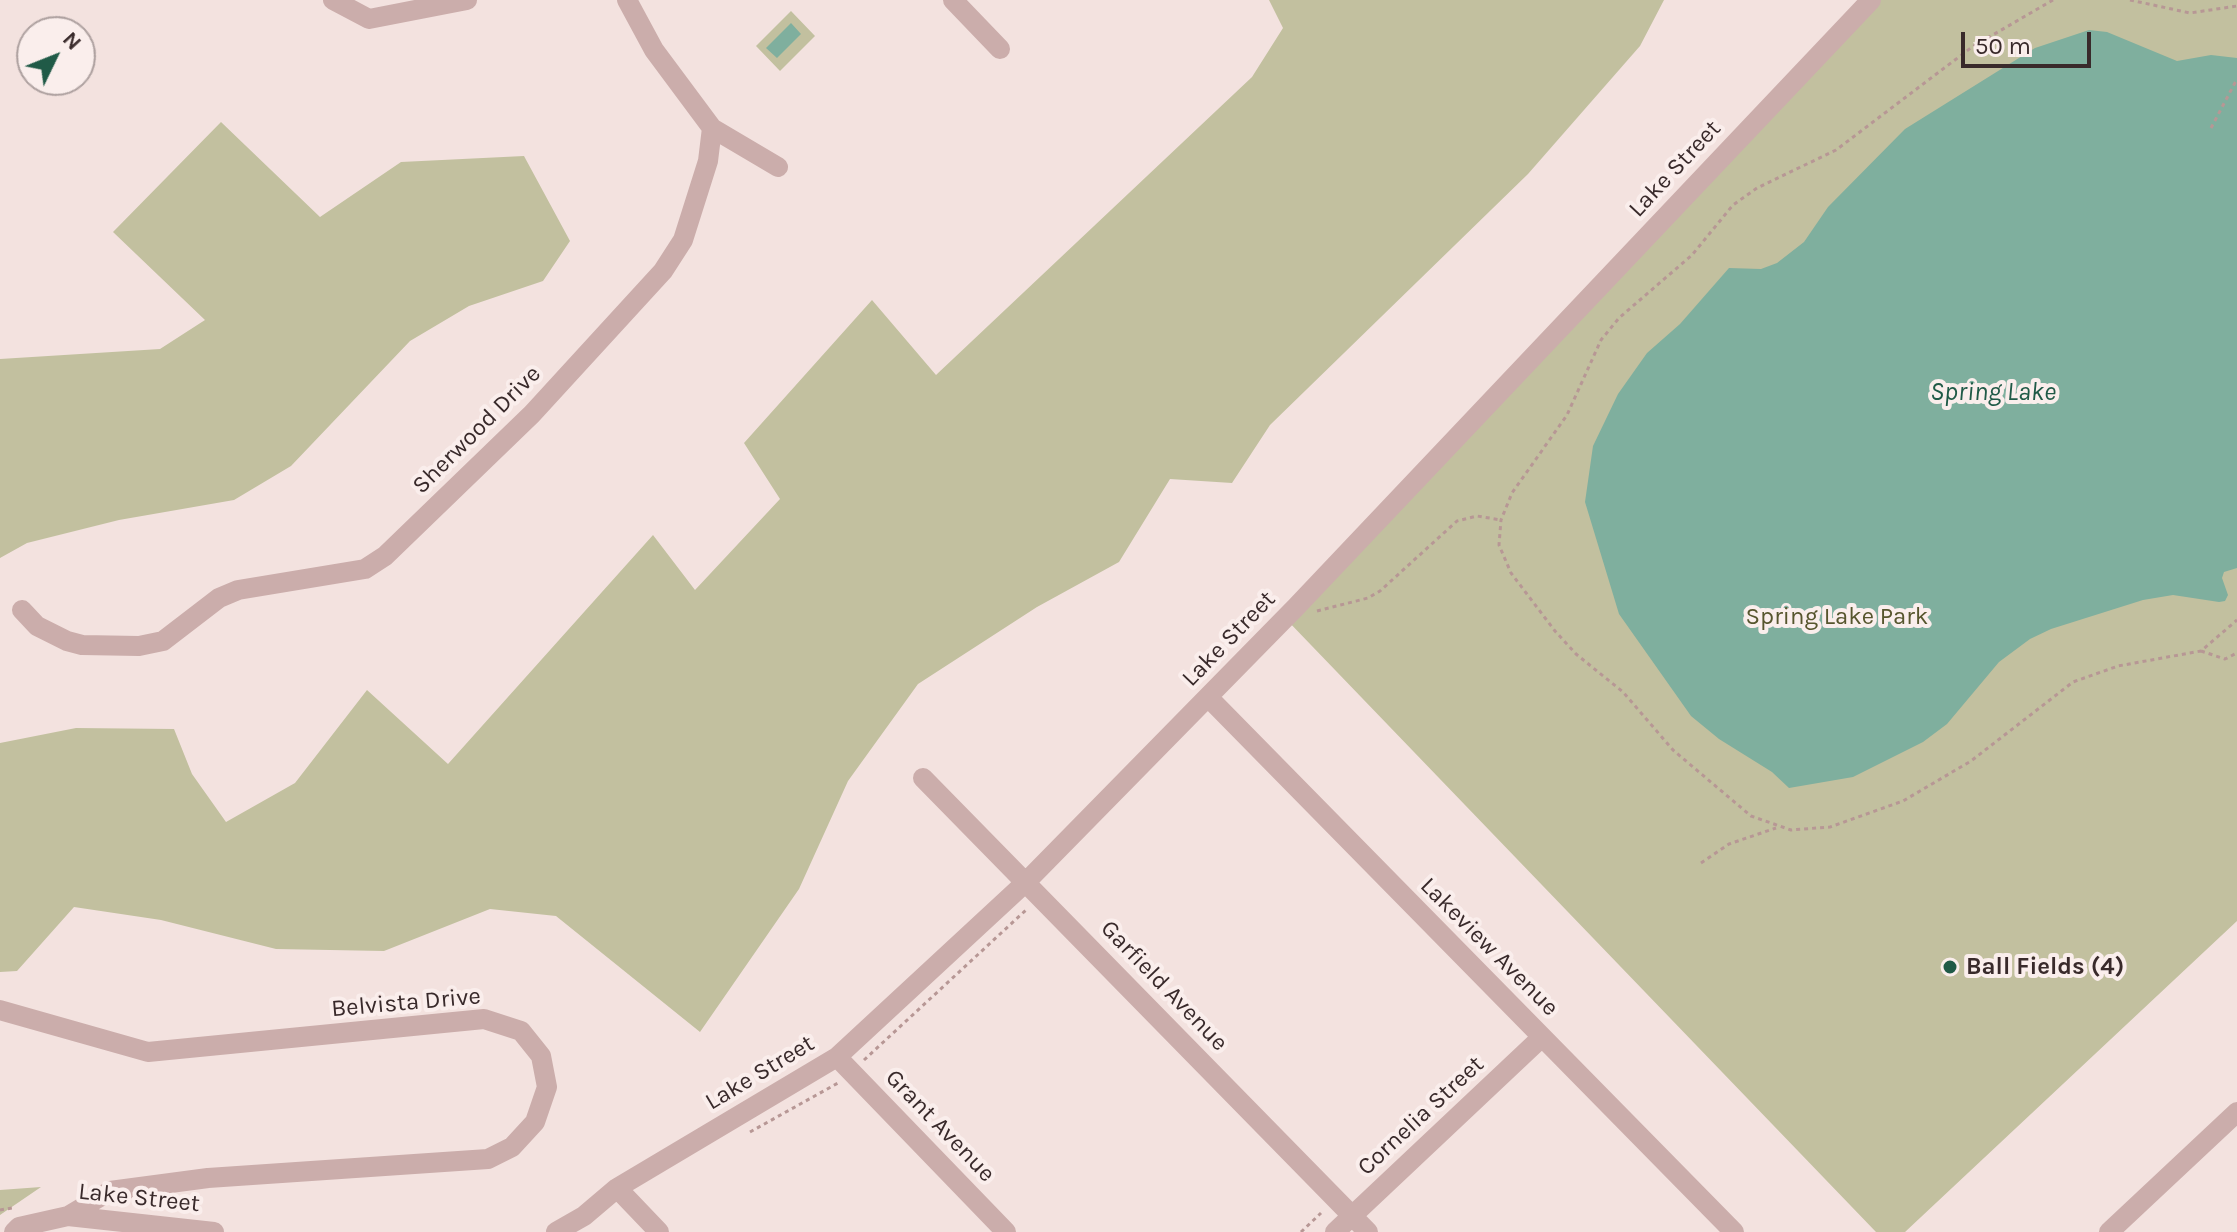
<!DOCTYPE html>
<style>
body{margin:0}
#map{position:relative;width:2237px;height:1232px;overflow:hidden;background:#f3e2df;font-family:Karla,sans-serif}
canvas{display:block}
.north{position:absolute;left:16px;top:16px;width:80px;height:80px;box-sizing:border-box;background:#faeeec;border:2px solid #ada09f;border-radius:50%;rotate:47deg;font-size:22px;font-weight:700;line-height:32px;text-align:center;color:#392a2b}
.north::after{content:'';display:block;margin:auto;width:28px;height:36px;background:#205a47;clip-path:polygon(50% 0,100% 100%,50% 72%,0 100%)}
.scale{position:absolute;left:1961px;top:32px;width:130px;height:36px;box-sizing:border-box;border:4px solid #392a2b;border-top:0;padding-left:10px;font-size:24px;line-height:28px;white-space:nowrap;color:#392a2b;-webkit-text-stroke:6px #faeeec;paint-order:stroke}
</style>
<div id="map">
<canvas width="2237" height="1232"></canvas>
<div class="north">N</div>
<div class="scale">50 m</div>
</div>
<script>
const ctx = document.querySelector('canvas').getContext('2d');
ctx.lineJoin = 'round';
function fillPath(path, color) {
  ctx.fillStyle = color;
  ctx.fill(path, 'evenodd');
}
function shape(rows) {
  const path = new Path2D();
  for (const r of rows) {
    path.moveTo(r[0], r[1]);
    for (let i = 2; i < r.length; i += 2) path.lineTo(r[i], r[i + 1]);
  }
  return path;
}
function strokePath(path, color, width, dash) {
  ctx.strokeStyle = color;
  ctx.lineWidth = width;
  ctx.lineCap = dash ? 'butt' : 'round';
  ctx.setLineDash(dash || []);
  ctx.stroke(path);
}
function write(font, color, halo, rows, align = 'center') {
  ctx.font = font + ' Karla,sans-serif';
  ctx.lineWidth = 8;
  ctx.setLineDash([]);
  ctx.textBaseline = 'middle';
  ctx.strokeStyle = halo;
  ctx.fillStyle = color;
  for (const [text, x, y, turn = 0] of rows) {
    ctx.save();
    ctx.translate(x, y);
    ctx.rotate((+turn || 0) * Math.PI / 180);
    ctx.textAlign = isNaN(turn) ? turn : align;
    if (halo) ctx.strokeText(text, 0, 0);
    ctx.fillText(text, 0, 0);
    ctx.restore();
  }
}
const green = shape([
 [1269,0,1664,0,1640,46,1528,174,1270,425,1232,483,1170,479,1119,562,1037,607,918,684,848,781,799,889,700,1032,556,916,490,909,384,951,276,949,161,920,74,907,17,971,0,972,0,743,76,728,174,729,192,774,226,822,295,783,367,690,448,764,653,535,695,590,780,499,744,443,872,300,936,375,1252,77,1283,28],
 [1871,0,2237,0,2237,921,1905,1232,1876,1232,1285,618],
 [791,11,815,36,780,71,756,46],
 [221,122,320,217,401,162,524,156,570,241,543,281,469,306,410,341,291,466,234,500,119,520,27,543,0,558,0,359,160,349,205,320,113,232],
 [41,1187,0,1215,0,1190]
]);
const water = shape([
 [791,23,801,34,777,58,766,48],
 [2089,30,2107,32,2177,61,2211,55,2237,58,2237,568,2224,572,2222,578,2228,595,2225,601,2219,602,2173,595,2143,600,2051,629,2030,639,1999,662,1947,724,1923,742,1853,777,1789,788,1772,772,1719,739,1691,716,1619,614,1585,502,1593,446,1618,394,1647,353,1680,324,1729,268,1761,269,1777,263,1804,242,1828,207,1905,129,2035,48]
]);
const path = shape([
 [2053,0,1972,47,1836,150,1757,188,1733,205,1692,255,1619,318,1601,340,1567,415,1512,493,1501,520,1499,545,1511,573,1555,631,1576,654,1623,692,1673,750,1751,816,1791,830,1830,827,1903,801,1971,761,2073,682,2118,666,2201,651,2237,620],
 [2130,0,2190,13,2237,6],
 [2211,128,2237,79],
 [1317,611,1368,598,1380,591,1457,521,1477,516,1501,520],
 [2201,651,2225,659,2237,653],
 [1701,863,1729,844,1776,828],
 [864,1060,1026,910],
 [750,1132,838,1083],
 [0,1210,12,1208],
 [1301,1232,1321,1213]
]);
const minor = shape([
 [333,0,369,19,467,0],
 [953,0,1000,49],
 [712,128,778,167],
 [22,610,37,626,67,641,82,645,139,646,163,641,219,598,238,590,365,569,385,556,532,414,663,271,683,240,708,161,712,128,654,50,627,0],
 [1208,697,1734,1232],
 [923,778,1368,1232],
 [0,1010,148,1052,484,1019,521,1031,541,1056,547,1087,535,1122,512,1147,488,1159,208,1178,110,1191,68,1216],
 [837,1057,1006,1232],
 [617,1188,659,1232],
 [14,1232,19,1227,68,1216,214,1232],
 [556,1232,584,1216,617,1188,837,1057,1026,882,1296,607,1871,0],
 [1335,1232,1542,1037],
 [2109,1232,2237,1112]
]);
const markers = [
 [1950,967,8,"#205a47"]
];
const streetNames = [
 ["Lake Street",1675,169,-47],
 ["Sherwood Drive",477,430,-45],
 ["Lake Street",1229,639,-46],
 ["Lakeview Avenue",1489,947,45],
 ["Garfield Avenue",1164,986,46],
 ["Belvista Drive",406,1003,-5],
 ["Lake Street",760,1073,-31],
 ["Cornelia Street",1421,1116,-43],
 ["Grant Avenue",940,1126,46],
 ["Lake Street",139,1198,6]
];
const parkNames = [
 ["Spring Lake Park",1837,617]
];
const poiNames = [
 ["Ball Fields (4)",1966,967]
];
const waterNames = [
 ["Spring Lake",1993,393]
];
fillPath(green, '#c2c09f');
fillPath(water, '#7faf9e');
strokePath(path, '#b79795', 3, [4, 4]);
strokePath(minor, '#cbadab', 20);
for (const [x, y, r, color] of markers) {
  const dot = new Path2D();
  dot.arc(x, y, r, 0, 2 * Math.PI);
  ctx.fillStyle = color;
  ctx.fill(dot);
  strokePath(dot, '#faeeec', 3);
}
write('24px', '#392a2b', '#faeeec', streetNames);
write('24px', '#57562e', '#faeeec', parkNames);
write('bold 24px', '#392a2b', '#faeeec', poiNames, 'left');
write('italic 26px', '#205a47', '#faeeec', waterNames);
</script>
